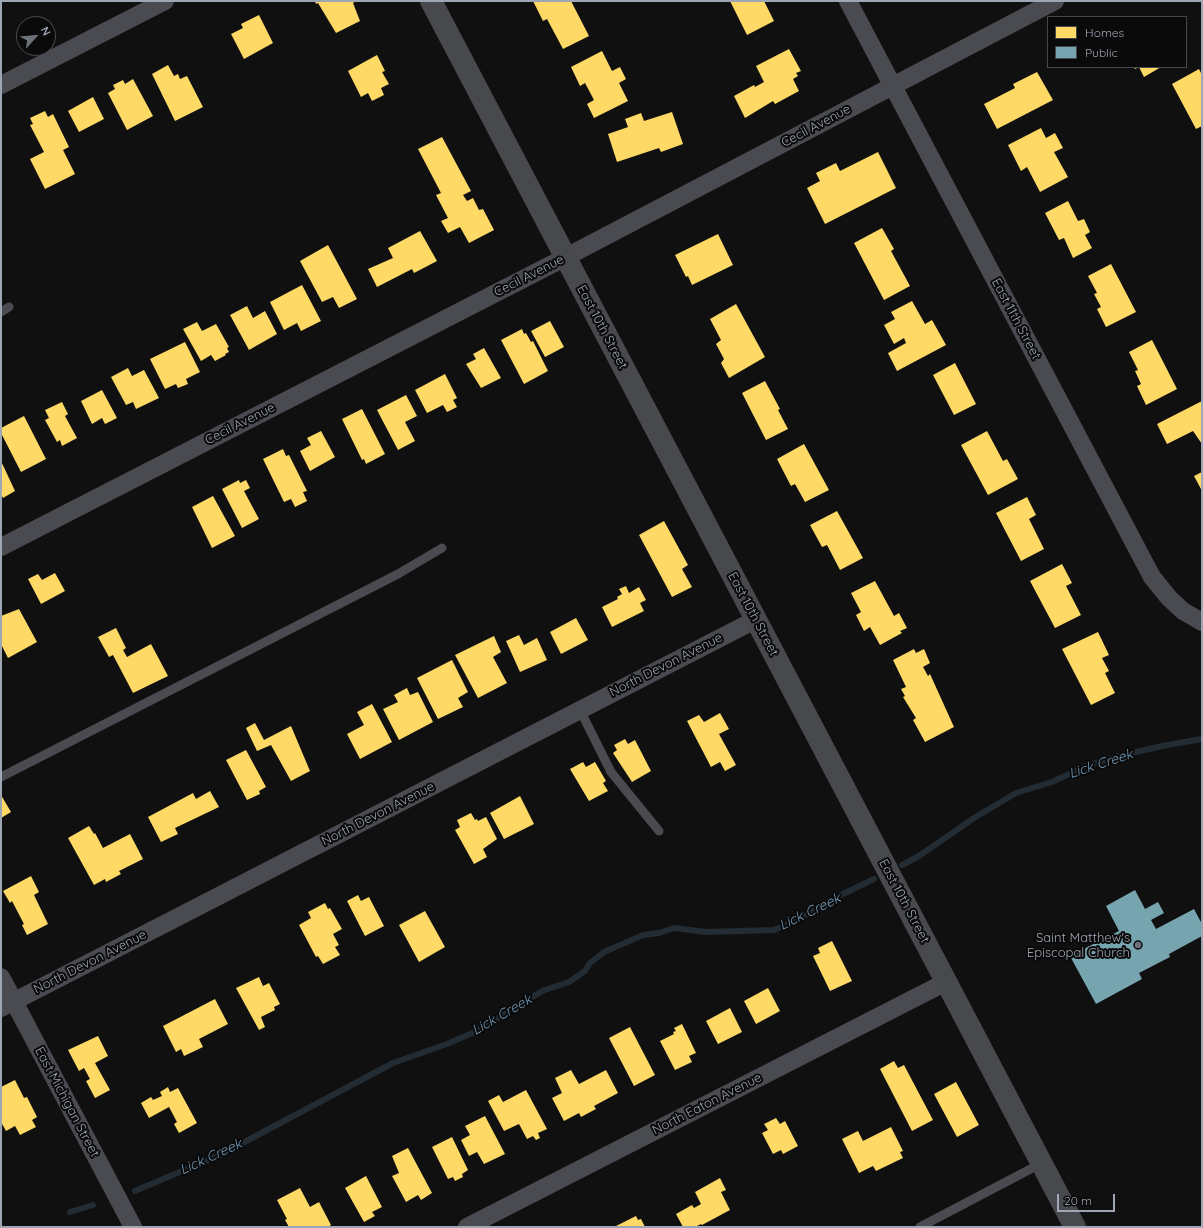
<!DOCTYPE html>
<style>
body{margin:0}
#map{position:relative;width:1203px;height:1228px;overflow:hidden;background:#101010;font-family:Quicksand,sans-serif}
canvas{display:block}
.frame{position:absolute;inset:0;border:2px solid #9fa6b3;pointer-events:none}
.legend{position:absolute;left:1047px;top:16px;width:140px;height:52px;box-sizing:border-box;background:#0a0a0b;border:1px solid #46484e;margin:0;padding:5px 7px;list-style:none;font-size:12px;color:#9fa6b3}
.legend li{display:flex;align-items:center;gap:8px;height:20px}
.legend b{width:20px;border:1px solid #46484e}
.north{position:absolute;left:16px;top:16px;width:40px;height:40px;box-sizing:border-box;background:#0a0a0b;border:1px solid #46484e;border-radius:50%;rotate:63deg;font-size:11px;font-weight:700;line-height:16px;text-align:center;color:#9fa6b3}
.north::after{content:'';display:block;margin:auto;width:14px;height:18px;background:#6d727a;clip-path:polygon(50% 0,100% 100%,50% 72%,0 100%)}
.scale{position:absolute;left:1057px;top:1194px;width:58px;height:18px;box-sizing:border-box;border:2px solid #9fa6b3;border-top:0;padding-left:5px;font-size:12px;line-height:14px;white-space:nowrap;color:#9fa6b3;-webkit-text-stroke:3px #0a0a0b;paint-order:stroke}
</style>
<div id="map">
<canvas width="1203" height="1228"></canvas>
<div class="frame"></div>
<ul class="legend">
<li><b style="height:11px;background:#ffd966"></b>Homes</li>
<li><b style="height:11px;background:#76a5af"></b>Public</li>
</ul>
<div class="north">N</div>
<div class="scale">20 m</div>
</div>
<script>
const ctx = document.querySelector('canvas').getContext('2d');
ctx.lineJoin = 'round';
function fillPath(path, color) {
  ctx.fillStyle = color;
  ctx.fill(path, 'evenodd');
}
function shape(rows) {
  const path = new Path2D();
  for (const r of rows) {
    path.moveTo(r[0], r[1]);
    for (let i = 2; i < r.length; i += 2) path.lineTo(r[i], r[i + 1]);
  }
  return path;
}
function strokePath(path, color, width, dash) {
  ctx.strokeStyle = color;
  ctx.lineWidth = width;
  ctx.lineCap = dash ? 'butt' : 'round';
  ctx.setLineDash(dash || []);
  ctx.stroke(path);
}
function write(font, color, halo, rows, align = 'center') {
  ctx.font = font + ' Quicksand,sans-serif';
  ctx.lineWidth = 4;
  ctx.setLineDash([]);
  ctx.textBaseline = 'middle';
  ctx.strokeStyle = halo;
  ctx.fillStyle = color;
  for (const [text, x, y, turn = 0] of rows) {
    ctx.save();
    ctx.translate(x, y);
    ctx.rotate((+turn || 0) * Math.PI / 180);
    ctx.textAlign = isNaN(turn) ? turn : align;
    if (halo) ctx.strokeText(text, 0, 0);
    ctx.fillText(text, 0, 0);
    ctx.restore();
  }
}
const homes = shape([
 [315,1,356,1,353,3,360,21,336,33,318,3,316,4],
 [533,1,571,1,589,36,563,49,547,19,543,21],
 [730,1,764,1,774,21,747,35],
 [259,15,273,43,244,59,231,34,243,28,241,24],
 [789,49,801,71,796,73,798,76,793,79,799,91,775,104,773,101,745,118,734,96,754,85,755,87,764,82,756,66],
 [602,51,612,71,620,67,626,79,619,83,628,101,594,118,587,104,594,100,585,83,580,86,571,67],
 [377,55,385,71,382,72,389,84,381,88,384,95,372,101,368,93,361,97,348,71],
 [168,65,174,76,178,74,180,79,187,76,203,107,175,121,152,74],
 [1134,67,1161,67,1144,77,1139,67,1135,69],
 [1199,69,1202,75,1202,126,1196,129,1172,84],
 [1037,72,1053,100,997,129,984,104,1015,88,1013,84],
 [133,79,153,116,127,130,108,93,115,89,113,85,123,80,125,84],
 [93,97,104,119,79,132,68,111],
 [45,111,48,117,53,114,69,147,63,150,75,174,45,189,30,159,44,152,30,125,33,124,30,118],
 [672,112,683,144,661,152,659,148,617,162,608,134,628,127,625,119,641,113,644,121],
 [1041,128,1046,138,1055,133,1063,148,1054,152,1068,177,1040,192,1027,167,1021,171,1008,145],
 [442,137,471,191,463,195,467,201,473,198,479,210,483,209,494,230,469,243,460,227,448,233,441,221,448,218,436,195,441,193,418,149],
 [878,152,896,188,825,224,807,188,820,181,816,173,836,163,840,171],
 [1068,201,1078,221,1084,219,1090,232,1085,235,1092,248,1073,258,1064,238,1059,240,1045,213],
 [882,228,894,249,891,251,910,286,884,300,854,243],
 [420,231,437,261,414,273,412,269,377,287,368,269,393,258,388,248],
 [718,234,733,265,692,285,688,276,686,277,675,255],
 [328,245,357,299,339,308,333,297,322,302,300,261],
 [1111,264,1136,312,1106,327,1097,309,1101,307,1094,294,1097,293,1088,276],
 [302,285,321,321,301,331,297,323,284,330,270,302],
 [912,301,925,324,932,320,946,345,897,371,888,353,906,343,904,338,894,344,884,325,895,319,891,312],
 [736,304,765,357,729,378,721,363,724,359,716,344,721,340,710,319],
 [247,306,253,318,265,311,277,334,249,350,230,315],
 [550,321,564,347,545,357,531,331],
 [197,322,202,331,216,324,229,347,227,348,229,352,225,354,226,355,215,361,211,355,201,361,183,329],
 [522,329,524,334,526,333,531,342,533,341,548,371,524,384,501,340],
 [1152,340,1177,389,1146,405,1137,386,1141,384,1135,371,1138,370,1129,352],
 [185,342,200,372,186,379,188,384,178,388,176,384,165,389,150,359],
 [484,348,501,378,481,388,466,364,476,359,473,354],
 [955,363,976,404,954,415,933,375],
 [128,368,132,376,144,370,159,398,136,409,133,402,126,405,111,377],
 [445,374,457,398,453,400,457,407,447,412,443,405,427,413,415,390],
 [765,381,780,409,778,410,788,429,766,440,742,393],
 [102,390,117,418,105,424,102,418,92,424,81,401],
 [406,395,417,416,405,422,415,441,398,450,377,410],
 [1202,401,1202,444,1193,431,1167,444,1157,424],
 [62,402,68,414,65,416,77,438,62,446,60,440,57,442,45,420,49,418,45,410],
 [362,409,385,454,366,464,364,459,362,460,342,419],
 [24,416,46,459,21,472,1,433,1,428],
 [321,431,335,457,310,471,300,451,311,445,307,438],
 [987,431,1003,461,1007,459,1018,479,988,495,961,445],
 [804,444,829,490,805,502,795,484,791,486,777,459],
 [283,449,286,456,289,455,307,491,303,492,307,501,295,507,291,499,284,502,263,459],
 [1,461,15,491,3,498,1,494],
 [1202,472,1202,491,1194,476],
 [239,480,240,483,246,480,250,488,244,491,259,519,242,528,222,489],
 [213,496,235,536,212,548,192,507],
 [1027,497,1036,515,1029,519,1044,549,1021,561,996,513],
 [837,511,863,558,840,570,827,545,822,547,810,525],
 [664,521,688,565,682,569,692,587,672,597,639,535],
 [1062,564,1072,583,1066,586,1081,615,1055,628,1030,581],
 [55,573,65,591,41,604,28,579,38,574,42,580],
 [875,581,894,616,899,613,907,628,900,631,902,633,880,645,870,627,864,631,856,615,861,612,851,593],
 [626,586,629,593,639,587,646,600,640,603,644,611,612,627,602,607,618,599,617,597,622,594,619,589],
 [19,609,37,642,8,658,1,644,1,616],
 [576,618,588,640,561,654,550,632],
 [116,628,126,648,123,650,127,657,151,644,168,676,133,693,113,655,109,657,98,637],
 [1098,632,1109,655,1102,658,1109,671,1105,673,1115,693,1091,705,1062,649],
 [519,635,524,645,537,638,547,660,520,672,506,641],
 [494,636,501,652,493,657,507,683,478,698,455,655],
 [914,649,916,653,924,649,930,663,923,667,928,676,930,674,954,727,925,742,913,720,916,718,903,697,905,696,901,689,906,687,893,660],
 [452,660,468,692,458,698,463,707,438,719,417,678],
 [407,688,410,695,418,692,433,722,399,740,383,709,398,702,394,695],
 [372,704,392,742,360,759,347,734,364,725,357,712],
 [720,713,729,729,719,734,736,765,725,771,720,762,711,767,687,721,699,715,704,722],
 [255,723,264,740,291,726,310,771,291,781,271,745,257,751,246,728],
 [625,739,628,744,635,740,651,771,632,782,613,753,617,750,614,745],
 [246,750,266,787,259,791,260,794,247,800,226,760],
 [583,762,586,767,595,762,606,781,603,783,608,791,589,801,570,769],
 [210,791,219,807,175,828,178,834,161,842,148,817,193,793,196,799],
 [1,795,11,812,1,818],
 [520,796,534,824,504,839,490,813],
 [471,813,475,820,477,819,478,821,486,817,497,839,483,849,487,857,474,864,455,830,460,827,457,820],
 [89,826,94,834,95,833,103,848,130,834,143,859,119,871,121,874,106,882,105,879,94,885,68,838],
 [31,876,39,892,34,895,48,924,27,935,22,925,24,924,12,901,10,903,3,891],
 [358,895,361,901,369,897,384,926,365,936,347,901],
 [325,903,328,909,330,908,342,929,333,934,339,945,335,947,340,955,323,964,318,956,316,957,299,925,311,918,308,912],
 [425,911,445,947,419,962,399,925],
 [832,941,852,981,830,991,813,956,820,953,818,948],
 [259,977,263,986,269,983,280,1004,274,1007,275,1010,261,1017,265,1027,259,1030,236,988],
 [768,988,780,1011,756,1024,744,1001],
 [215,999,228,1024,199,1039,203,1047,184,1056,181,1049,176,1052,163,1026],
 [730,1008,742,1032,718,1044,706,1021],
 [682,1024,696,1053,689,1056,692,1062,675,1070,660,1041,674,1034,673,1032,676,1031,674,1028],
 [630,1027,655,1075,634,1086,609,1038],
 [98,1036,108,1056,95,1063,110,1090,95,1098,86,1081,90,1079,84,1068,79,1071,68,1050],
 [894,1061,898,1068,904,1065,933,1120,912,1131,880,1069],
 [571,1070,579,1084,606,1070,618,1093,594,1106,596,1109,581,1117,579,1113,564,1121,552,1098,562,1093,555,1078],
 [15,1080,24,1098,27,1097,37,1117,32,1120,36,1127,20,1135,15,1126,6,1131,1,1122,1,1087],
 [956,1082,979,1125,957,1137,934,1094],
 [168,1087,170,1092,178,1088,197,1123,179,1133,174,1124,177,1122,169,1107,149,1118,141,1103,151,1097,153,1100,162,1096,160,1092],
 [526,1090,547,1129,538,1133,540,1138,536,1140,533,1136,527,1139,519,1124,504,1131,488,1101,499,1095,503,1102],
 [485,1116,505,1154,484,1164,477,1152,469,1156,461,1140,470,1135,465,1126],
 [776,1118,780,1124,785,1121,798,1146,783,1154,781,1150,773,1154,762,1133,768,1130,764,1124],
 [891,1127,903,1151,900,1152,903,1158,876,1171,873,1166,859,1173,842,1139,858,1131,863,1141],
 [452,1137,468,1170,462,1174,463,1177,455,1181,453,1177,448,1179,432,1147],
 [408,1148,432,1193,421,1200,418,1195,406,1202,392,1176,399,1173,392,1156],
 [366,1176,382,1207,372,1212,375,1216,364,1222,345,1188],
 [720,1178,726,1190,721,1192,730,1210,702,1225,701,1224,695,1227,683,1227,676,1214,692,1205,694,1208,701,1204,695,1192],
 [300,1188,310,1207,319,1202,331,1225,328,1227,289,1227,285,1220,287,1219,277,1200],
 [636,1216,638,1220,641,1219,645,1227,614,1227]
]);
const public = shape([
 [1135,890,1145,909,1158,902,1164,913,1151,920,1156,929,1194,909,1202,924,1202,936,1169,954,1170,957,1139,973,1142,979,1096,1004,1070,956,1119,931,1106,906]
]);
const stream = shape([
 [902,865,919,856,974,818,1016,793,1052,782,1086,766,1115,757,1162,746,1202,739],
 [135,1191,222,1154,393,1063,447,1044,477,1031,542,991,569,982,585,971,590,963,604,952,643,935,659,933,674,928,706,932,774,930,791,923,843,894,874,879],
 [70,1212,93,1205]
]);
const lane = shape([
 [1,312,9,307],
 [580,710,611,772,659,831],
 [1,777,398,574,442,548],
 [920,1227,1042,1163]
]);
const street = shape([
 [848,1,1152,577,1169,598,1183,611,1202,622],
 [1,85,165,1],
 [1,547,566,257,1055,1],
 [1,977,133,1227],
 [1,1008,755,620],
 [467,1227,946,982]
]);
const secondary = shape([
 [431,1,1075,1227]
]);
const markers = [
 [1138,945,4,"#6d727a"]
];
const streetNames = [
 ["Cecil Avenue",816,126,-28],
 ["Cecil Avenue",529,276,-27],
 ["East 11th Street",1016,319,62],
 ["East 10th Street",602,327,62],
 ["Cecil Avenue",240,424,-27],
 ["East 10th Street",753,614,62],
 ["North Devon Avenue",666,665,-27],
 ["North Devon Avenue",378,814,-27],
 ["East 10th Street",904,901,62],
 ["North Devon Avenue",90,962,-27],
 ["East Michigan Street",67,1102,62],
 ["North Eaton Avenue",707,1104,-27]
];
const poiNames = [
 ["Saint Matthew's",1130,938],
 ["Episcopal Church",1130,953]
];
const waterNames = [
 ["Lick Creek",1101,764,-18],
 ["Lick Creek",810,912,-26],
 ["Lick Creek",502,1015,-30],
 ["Lick Creek",211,1157,-25]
];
fillPath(homes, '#ffd966');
fillPath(public, '#76a5af');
strokePath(stream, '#232c32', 6);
strokePath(lane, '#4a4b50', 9);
strokePath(street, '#4a4b50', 18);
strokePath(secondary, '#48494d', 22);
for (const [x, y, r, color] of markers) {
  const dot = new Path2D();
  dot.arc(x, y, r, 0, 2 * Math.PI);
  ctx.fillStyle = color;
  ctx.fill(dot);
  strokePath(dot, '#0a0a0b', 1.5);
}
write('13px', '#9fa6b3', '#0a0a0b', streetNames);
write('13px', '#9fa6b3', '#0a0a0b', poiNames, 'right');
write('italic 14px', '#7197b2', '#0a0a0b', waterNames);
</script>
